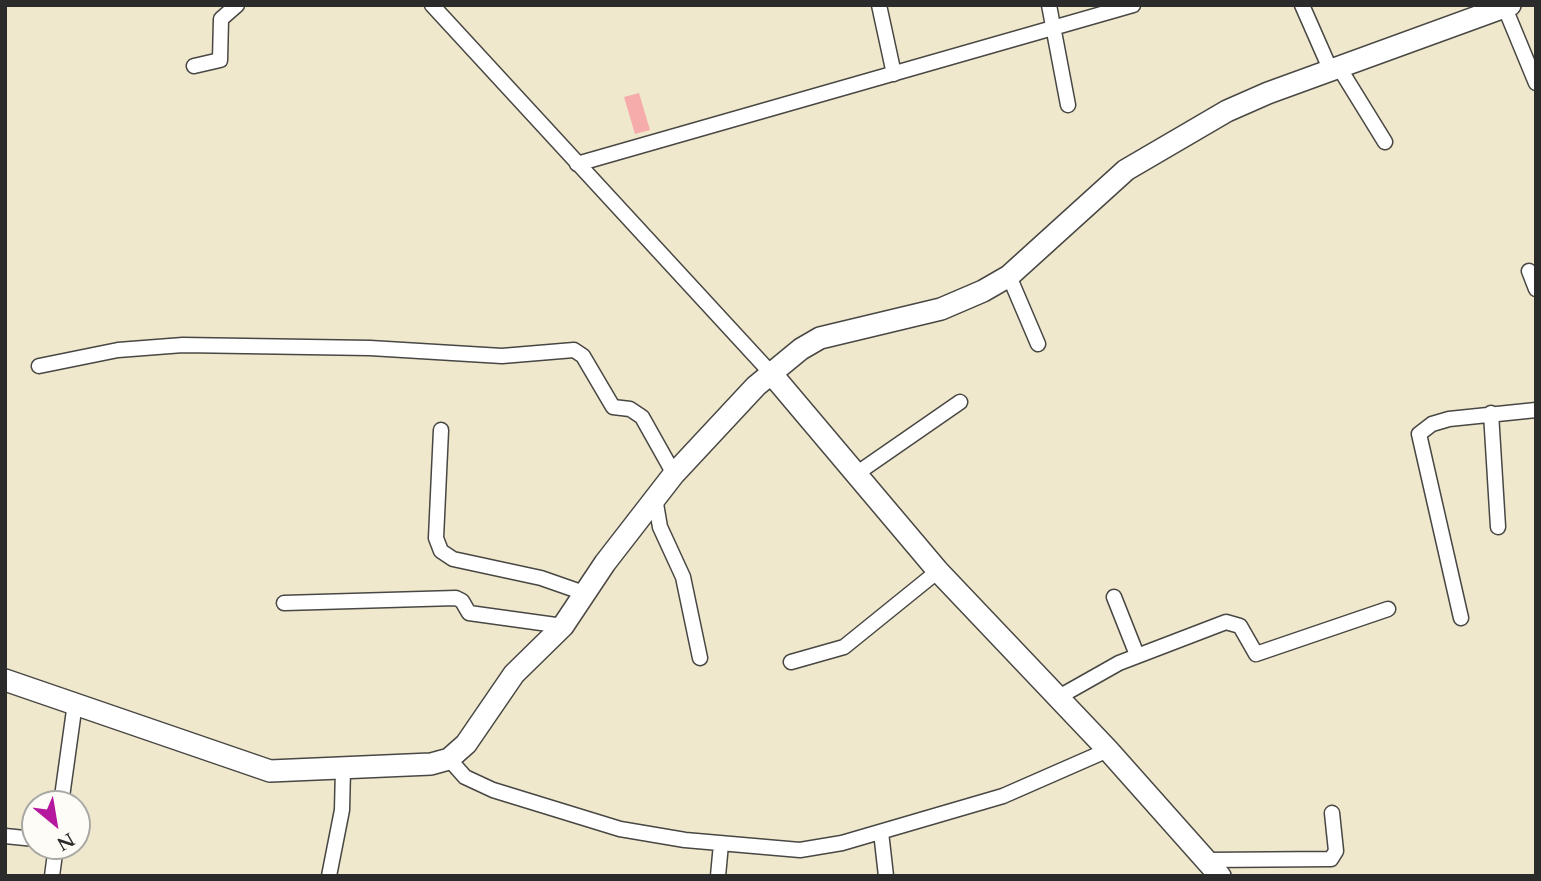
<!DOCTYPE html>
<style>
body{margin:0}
#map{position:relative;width:1541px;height:881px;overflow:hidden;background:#efe8cd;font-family:Cardo,serif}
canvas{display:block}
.frame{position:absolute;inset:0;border:7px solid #2b2b2b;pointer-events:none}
.north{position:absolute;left:21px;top:790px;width:70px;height:70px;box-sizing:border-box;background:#fdfcf7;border:2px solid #a9a8a5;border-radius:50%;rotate:150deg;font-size:19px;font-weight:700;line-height:28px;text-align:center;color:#2b2b2b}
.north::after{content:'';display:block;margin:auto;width:24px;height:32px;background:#b5179e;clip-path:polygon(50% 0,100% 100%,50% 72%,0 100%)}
</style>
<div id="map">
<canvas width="1541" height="881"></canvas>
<div class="frame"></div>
<div class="north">N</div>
</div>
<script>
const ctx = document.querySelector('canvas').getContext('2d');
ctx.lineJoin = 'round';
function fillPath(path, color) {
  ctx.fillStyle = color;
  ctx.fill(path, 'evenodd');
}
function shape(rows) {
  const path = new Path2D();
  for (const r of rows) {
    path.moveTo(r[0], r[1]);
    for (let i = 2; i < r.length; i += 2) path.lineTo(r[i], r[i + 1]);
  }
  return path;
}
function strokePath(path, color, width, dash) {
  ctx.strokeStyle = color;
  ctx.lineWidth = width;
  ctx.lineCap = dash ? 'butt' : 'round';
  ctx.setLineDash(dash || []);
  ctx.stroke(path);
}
const building = shape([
 [639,93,650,130,635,134,624,97]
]);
const street = shape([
 [432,5,770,372],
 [879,5,894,74],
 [1049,5,1068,105],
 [1302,5,1331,71],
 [1505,8,1536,83],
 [194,66,220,60,221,19,237,5],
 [1340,69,1385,142],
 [577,164,1133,5],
 [1529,271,1536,289],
 [1009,276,1038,344],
 [39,366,118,350,183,345,370,348,502,356,574,350,583,356,613,407,630,409,642,417,674,474],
 [1491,413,1498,527],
 [441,430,436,538,441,551,453,559,541,578,584,593],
 [856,474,960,402],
 [655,498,660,527,683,577,700,658],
 [1114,597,1137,655],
 [284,603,456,598,462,601,469,613,563,626],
 [1461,618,1419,434,1432,424,1449,419,1536,410],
 [791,662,844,647,938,571],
 [1057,698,1119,663,1226,622,1240,626,1256,654,1388,609],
 [449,759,465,777,493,790,620,829,685,840,800,850,842,843,1003,796,1108,750],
 [61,804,75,703],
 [881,832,886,876],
 [5,836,35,839],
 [1207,860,1331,859,1336,851,1332,813],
 [52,876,56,846],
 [329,876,342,810,343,769],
 [718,876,721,844]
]);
const secondary = shape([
 [770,372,938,571,1108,750,1220,876],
 [5,680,270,771,431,764,449,759,466,744,514,674,563,626,605,563,674,474,756,386,801,349,820,338,941,309,983,291,1009,276,1126,170,1227,111,1268,93,1510,5]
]);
fillPath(building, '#f5acaa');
strokePath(street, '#484743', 17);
strokePath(secondary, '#484743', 24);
strokePath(street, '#fff', 14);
strokePath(secondary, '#fff', 21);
</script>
